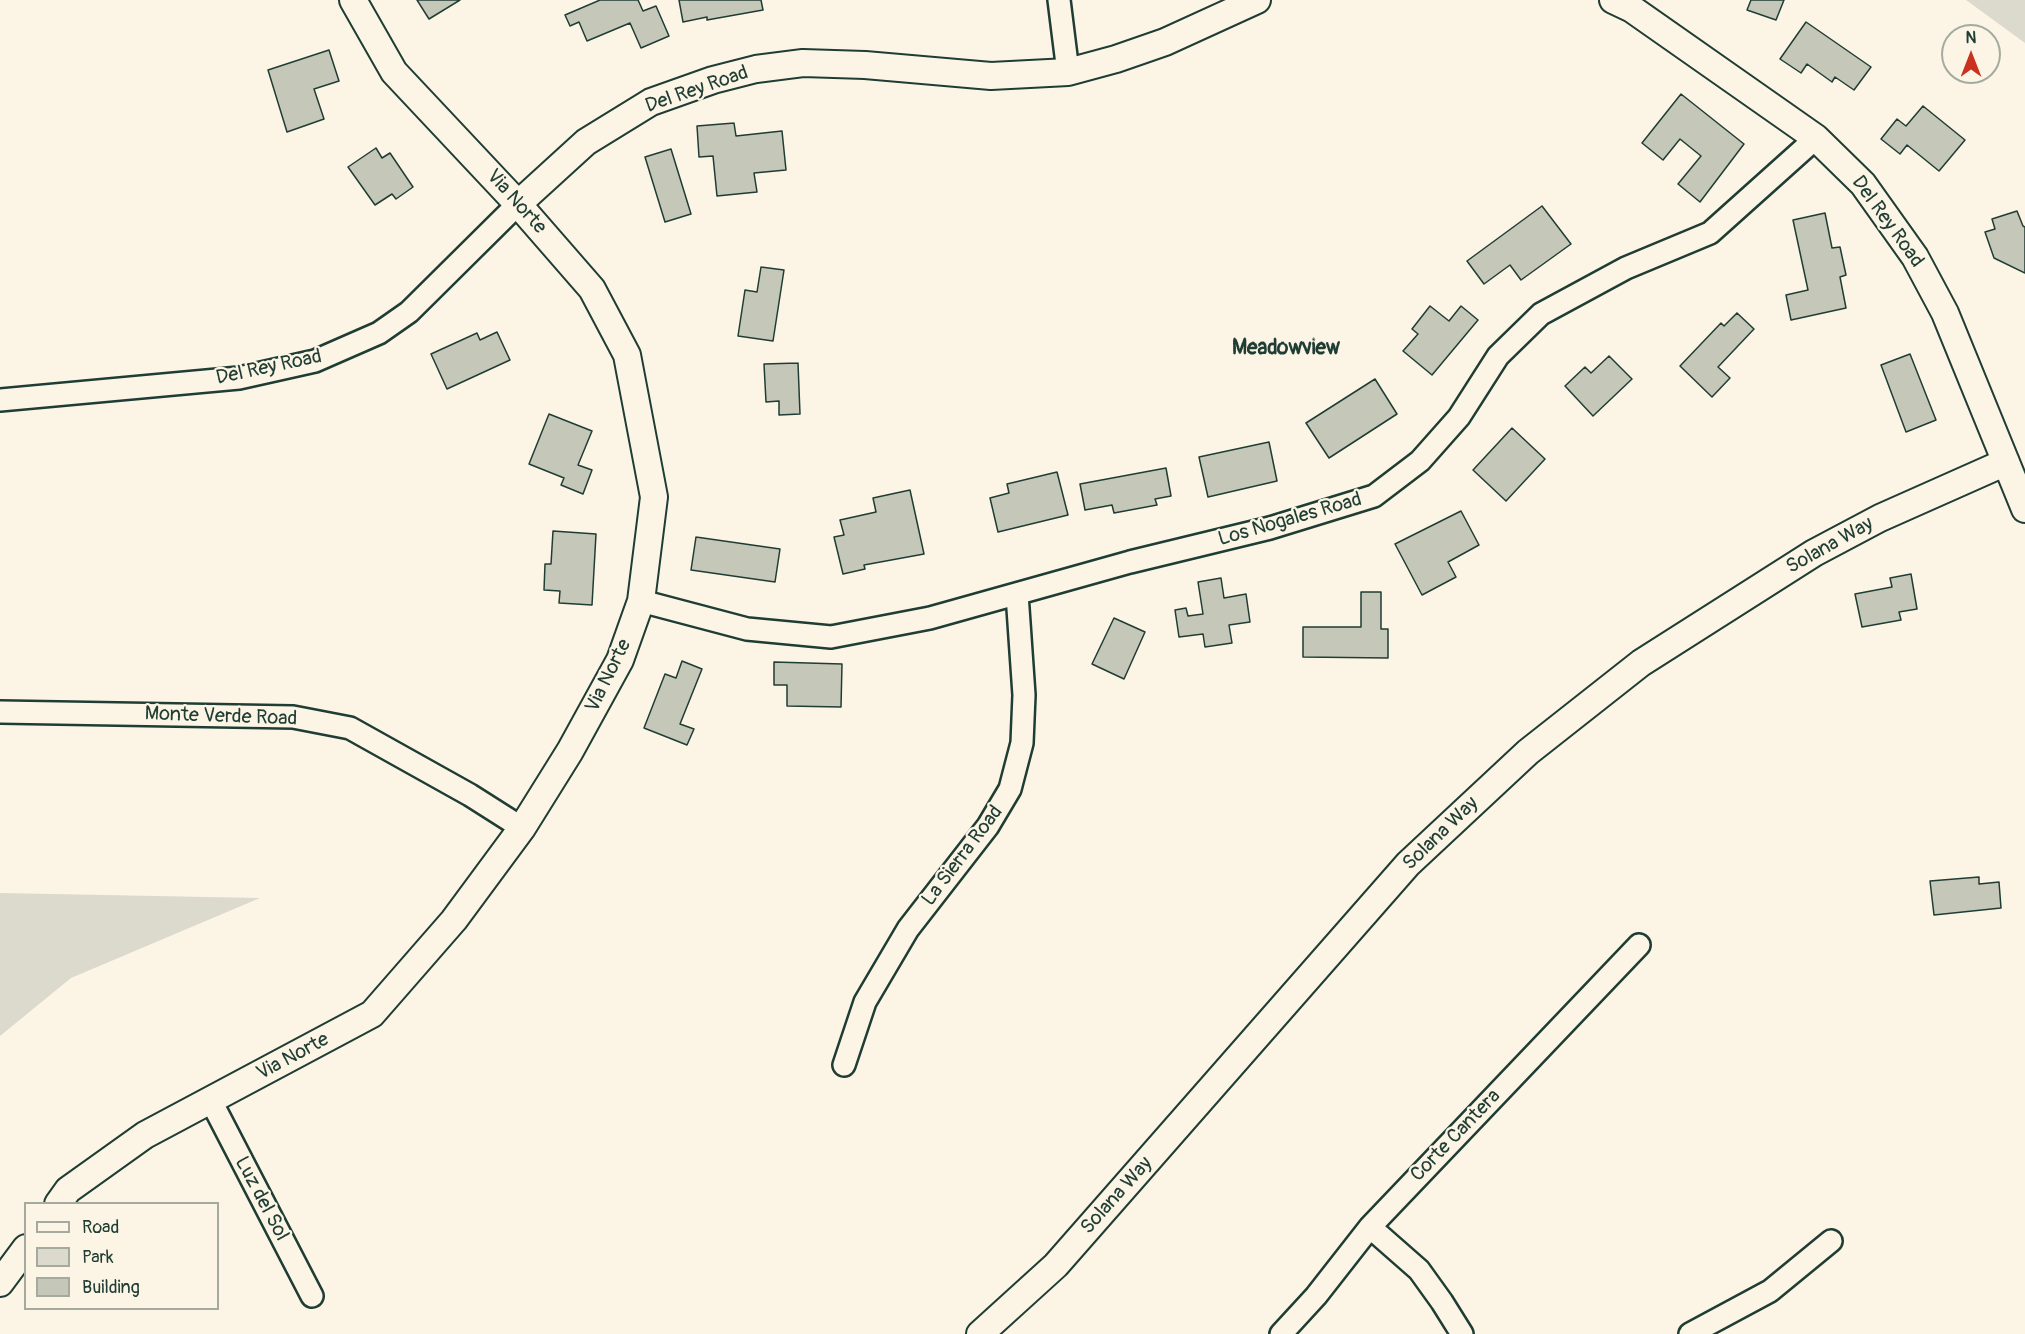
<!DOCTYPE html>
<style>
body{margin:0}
#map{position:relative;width:2025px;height:1334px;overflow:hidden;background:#fcf5e5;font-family:Pangolin,sans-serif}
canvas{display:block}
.legend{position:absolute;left:24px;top:1202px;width:195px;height:108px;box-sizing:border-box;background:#fcf5e5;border:2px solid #a4ab9e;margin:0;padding:8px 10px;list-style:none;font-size:18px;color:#1f3d34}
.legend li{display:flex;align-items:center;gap:12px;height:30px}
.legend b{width:30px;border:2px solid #a4ab9e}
.north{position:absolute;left:1941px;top:24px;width:60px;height:60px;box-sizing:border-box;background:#fcf5e5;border:2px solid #a4ab9e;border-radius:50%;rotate:0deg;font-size:16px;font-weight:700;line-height:24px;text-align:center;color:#1f3d34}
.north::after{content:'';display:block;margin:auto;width:21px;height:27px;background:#c8321e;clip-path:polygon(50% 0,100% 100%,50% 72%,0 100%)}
</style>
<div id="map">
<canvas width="2025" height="1334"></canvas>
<ul class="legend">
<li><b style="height:8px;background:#fcf5e5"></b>Road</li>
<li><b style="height:16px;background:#dcdacc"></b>Park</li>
<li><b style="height:16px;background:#c5c7b9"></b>Building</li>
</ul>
<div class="north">N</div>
</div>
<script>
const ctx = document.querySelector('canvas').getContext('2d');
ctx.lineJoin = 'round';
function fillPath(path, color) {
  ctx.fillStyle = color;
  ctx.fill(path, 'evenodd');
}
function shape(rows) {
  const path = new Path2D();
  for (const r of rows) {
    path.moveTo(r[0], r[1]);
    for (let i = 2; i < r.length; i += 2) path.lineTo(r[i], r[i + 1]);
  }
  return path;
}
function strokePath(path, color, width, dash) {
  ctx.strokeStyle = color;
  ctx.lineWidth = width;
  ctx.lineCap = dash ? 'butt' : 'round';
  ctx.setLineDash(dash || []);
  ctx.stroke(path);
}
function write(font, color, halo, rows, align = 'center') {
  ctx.font = font + ' Pangolin,sans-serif';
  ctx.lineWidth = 4.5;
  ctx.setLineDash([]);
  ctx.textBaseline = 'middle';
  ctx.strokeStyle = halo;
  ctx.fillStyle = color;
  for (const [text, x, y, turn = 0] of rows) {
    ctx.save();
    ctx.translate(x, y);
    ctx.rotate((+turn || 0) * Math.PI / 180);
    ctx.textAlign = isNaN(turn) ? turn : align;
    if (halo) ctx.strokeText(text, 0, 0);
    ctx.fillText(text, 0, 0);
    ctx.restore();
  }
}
const green = shape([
 [1966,0,2025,0,2025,43],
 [0,893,260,898,71,978,0,1036]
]);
const building = shape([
 [417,0,460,0,429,19,417,0],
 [600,0,638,0,643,11,656,6,669,36,641,48,630,23,587,41,579,22,570,26,565,15,600,0],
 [679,0,761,0,763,10,707,20,707,17,683,22,679,0],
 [1751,0,1784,0,1776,20,1747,10,1751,0],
 [1806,22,1871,67,1854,90,1835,77,1832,82,1807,64,1801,73,1780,59,1806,22],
 [329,50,339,81,314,89,324,119,287,132,268,70,329,50],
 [1681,94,1744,144,1700,202,1678,184,1701,156,1680,139,1663,160,1642,143,1681,94],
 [1923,106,1965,140,1939,171,1907,145,1900,154,1881,139,1897,119,1906,126,1923,106],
 [734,123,736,136,782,131,786,170,754,173,757,192,717,196,713,156,699,157,697,126,734,123],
 [376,148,382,158,390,153,413,187,396,199,392,194,375,205,348,167,376,148],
 [671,149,691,214,665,222,645,157,671,149],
 [1542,206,1571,244,1521,280,1510,265,1484,284,1467,261,1542,206],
 [2017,211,2023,226,2025,227,2025,273,1994,258,1985,232,1995,229,1992,219,2017,211],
 [1825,213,1832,248,1840,247,1846,275,1840,277,1846,308,1791,320,1786,295,1808,290,1793,220,1825,213],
 [761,267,784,270,773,341,738,336,745,290,757,292,761,267],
 [1430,306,1449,321,1461,306,1478,320,1432,375,1403,351,1418,334,1412,329,1430,306],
 [1737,313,1754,329,1718,367,1730,378,1712,397,1680,366,1721,323,1724,326,1737,313],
 [497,332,510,360,447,389,431,354,477,333,480,340,497,332],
 [1910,354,1936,420,1906,432,1881,365,1910,354],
 [1609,356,1632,379,1593,416,1565,386,1585,367,1591,373,1609,356],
 [798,363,800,414,779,415,779,401,766,402,764,364,798,363],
 [1375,379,1397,414,1329,458,1306,423,1375,379],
 [549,414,592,431,578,465,592,470,583,494,561,485,564,478,529,464,549,414],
 [1512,428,1545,459,1506,501,1473,470,1512,428],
 [1269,442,1277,481,1208,497,1199,457,1269,442],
 [1166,468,1171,496,1155,499,1157,505,1114,513,1112,505,1085,510,1080,484,1166,468],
 [1057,472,1068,515,998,532,990,498,1009,493,1007,484,1057,472],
 [910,490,924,554,864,565,865,569,843,574,834,537,844,535,840,520,876,512,873,498,910,490],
 [1461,511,1479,545,1448,562,1456,577,1422,595,1395,544,1461,511],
 [553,531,596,534,592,605,559,603,560,591,544,590,545,564,551,564,553,531],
 [696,537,780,549,775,582,691,570,696,537],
 [1911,574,1917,609,1899,612,1901,620,1862,627,1855,594,1892,587,1890,578,1911,574],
 [1221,578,1224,598,1246,594,1250,622,1229,625,1232,643,1205,647,1203,634,1179,637,1175,610,1186,608,1188,616,1203,614,1198,582,1221,578],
 [1361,592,1381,592,1381,629,1388,629,1388,658,1303,657,1303,627,1361,627,1361,592],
 [1114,618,1145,632,1124,679,1092,664,1114,618],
 [682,661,702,669,680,724,694,729,687,745,644,728,665,674,676,678,682,661],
 [774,662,842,664,841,707,787,706,787,685,774,685,774,662],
 [1979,877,1979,884,1999,882,2001,908,1934,915,1930,881,1979,877]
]);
const minor = shape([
 [1059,0,1068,72],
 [0,400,239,378,315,361,379,333,409,312,518,204],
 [641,601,747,629,831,637,930,618,1130,562,1270,528,1374,496,1420,461,1459,417,1498,356,1541,314,1626,268,1710,233,1816,138],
 [0,712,293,717,350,728,470,795,522,828],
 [844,1065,865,1002,908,929,988,826,1010,789,1022,743,1024,695,1017,594],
 [211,1101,312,1296],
 [1370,1227,1419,1270,1442,1302,1462,1334],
 [1281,1334,1316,1296,1370,1227,1639,945],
 [1690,1334,1770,1291,1831,1241]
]);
const tertiary = shape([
 [1613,0,1632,9,1816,138,1863,184,1915,257,1945,313,2025,509],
 [518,204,586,142,651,102,713,80,756,69,803,63,865,65,991,76,1068,72,1116,59,1165,42,1257,0],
 [58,1204,68,1190,145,1135,372,1014,454,920,522,828,570,751,620,660,641,601,654,497,627,355,592,289,518,204,394,72,353,0],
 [0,1283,26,1248],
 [980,1334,1056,1265,1408,864,1528,752,1641,663,1814,553,1880,518,2006,462]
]);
const streetNames = [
 ["Del Rey Road",697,90,-19],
 ["Via Norte",516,202,48],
 ["Del Rey Road",1887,222,54],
 ["Del Rey Road",269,368,-12],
 ["Los Nogales Road",1290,520,-16],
 ["Solana Way",1830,546,-29],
 ["Via Norte",609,676,-64],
 ["Monte Verde Road",221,717,2],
 ["Solana Way",1441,834,-44],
 ["La Sierra Road",963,856,-53],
 ["Via Norte",293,1057,-28],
 ["Corte Cantera",1456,1136,-46],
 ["Solana Way",1117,1196,-48],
 ["Luz del Sol",261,1199,62]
];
const neighbourhoodNames = [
 ["Meadowview",1286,349]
];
fillPath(green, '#dcdacc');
fillPath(building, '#c5c7b9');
strokePath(building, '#1f3d34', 1.5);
strokePath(minor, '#1f3d34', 26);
strokePath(tertiary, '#1f3d34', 30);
strokePath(minor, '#fcf5e5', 21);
strokePath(tertiary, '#fcf5e5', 26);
write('20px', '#1f3d34', '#fcf5e5', streetNames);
write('bold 21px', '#1f3d34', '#fcf5e5', neighbourhoodNames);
</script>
